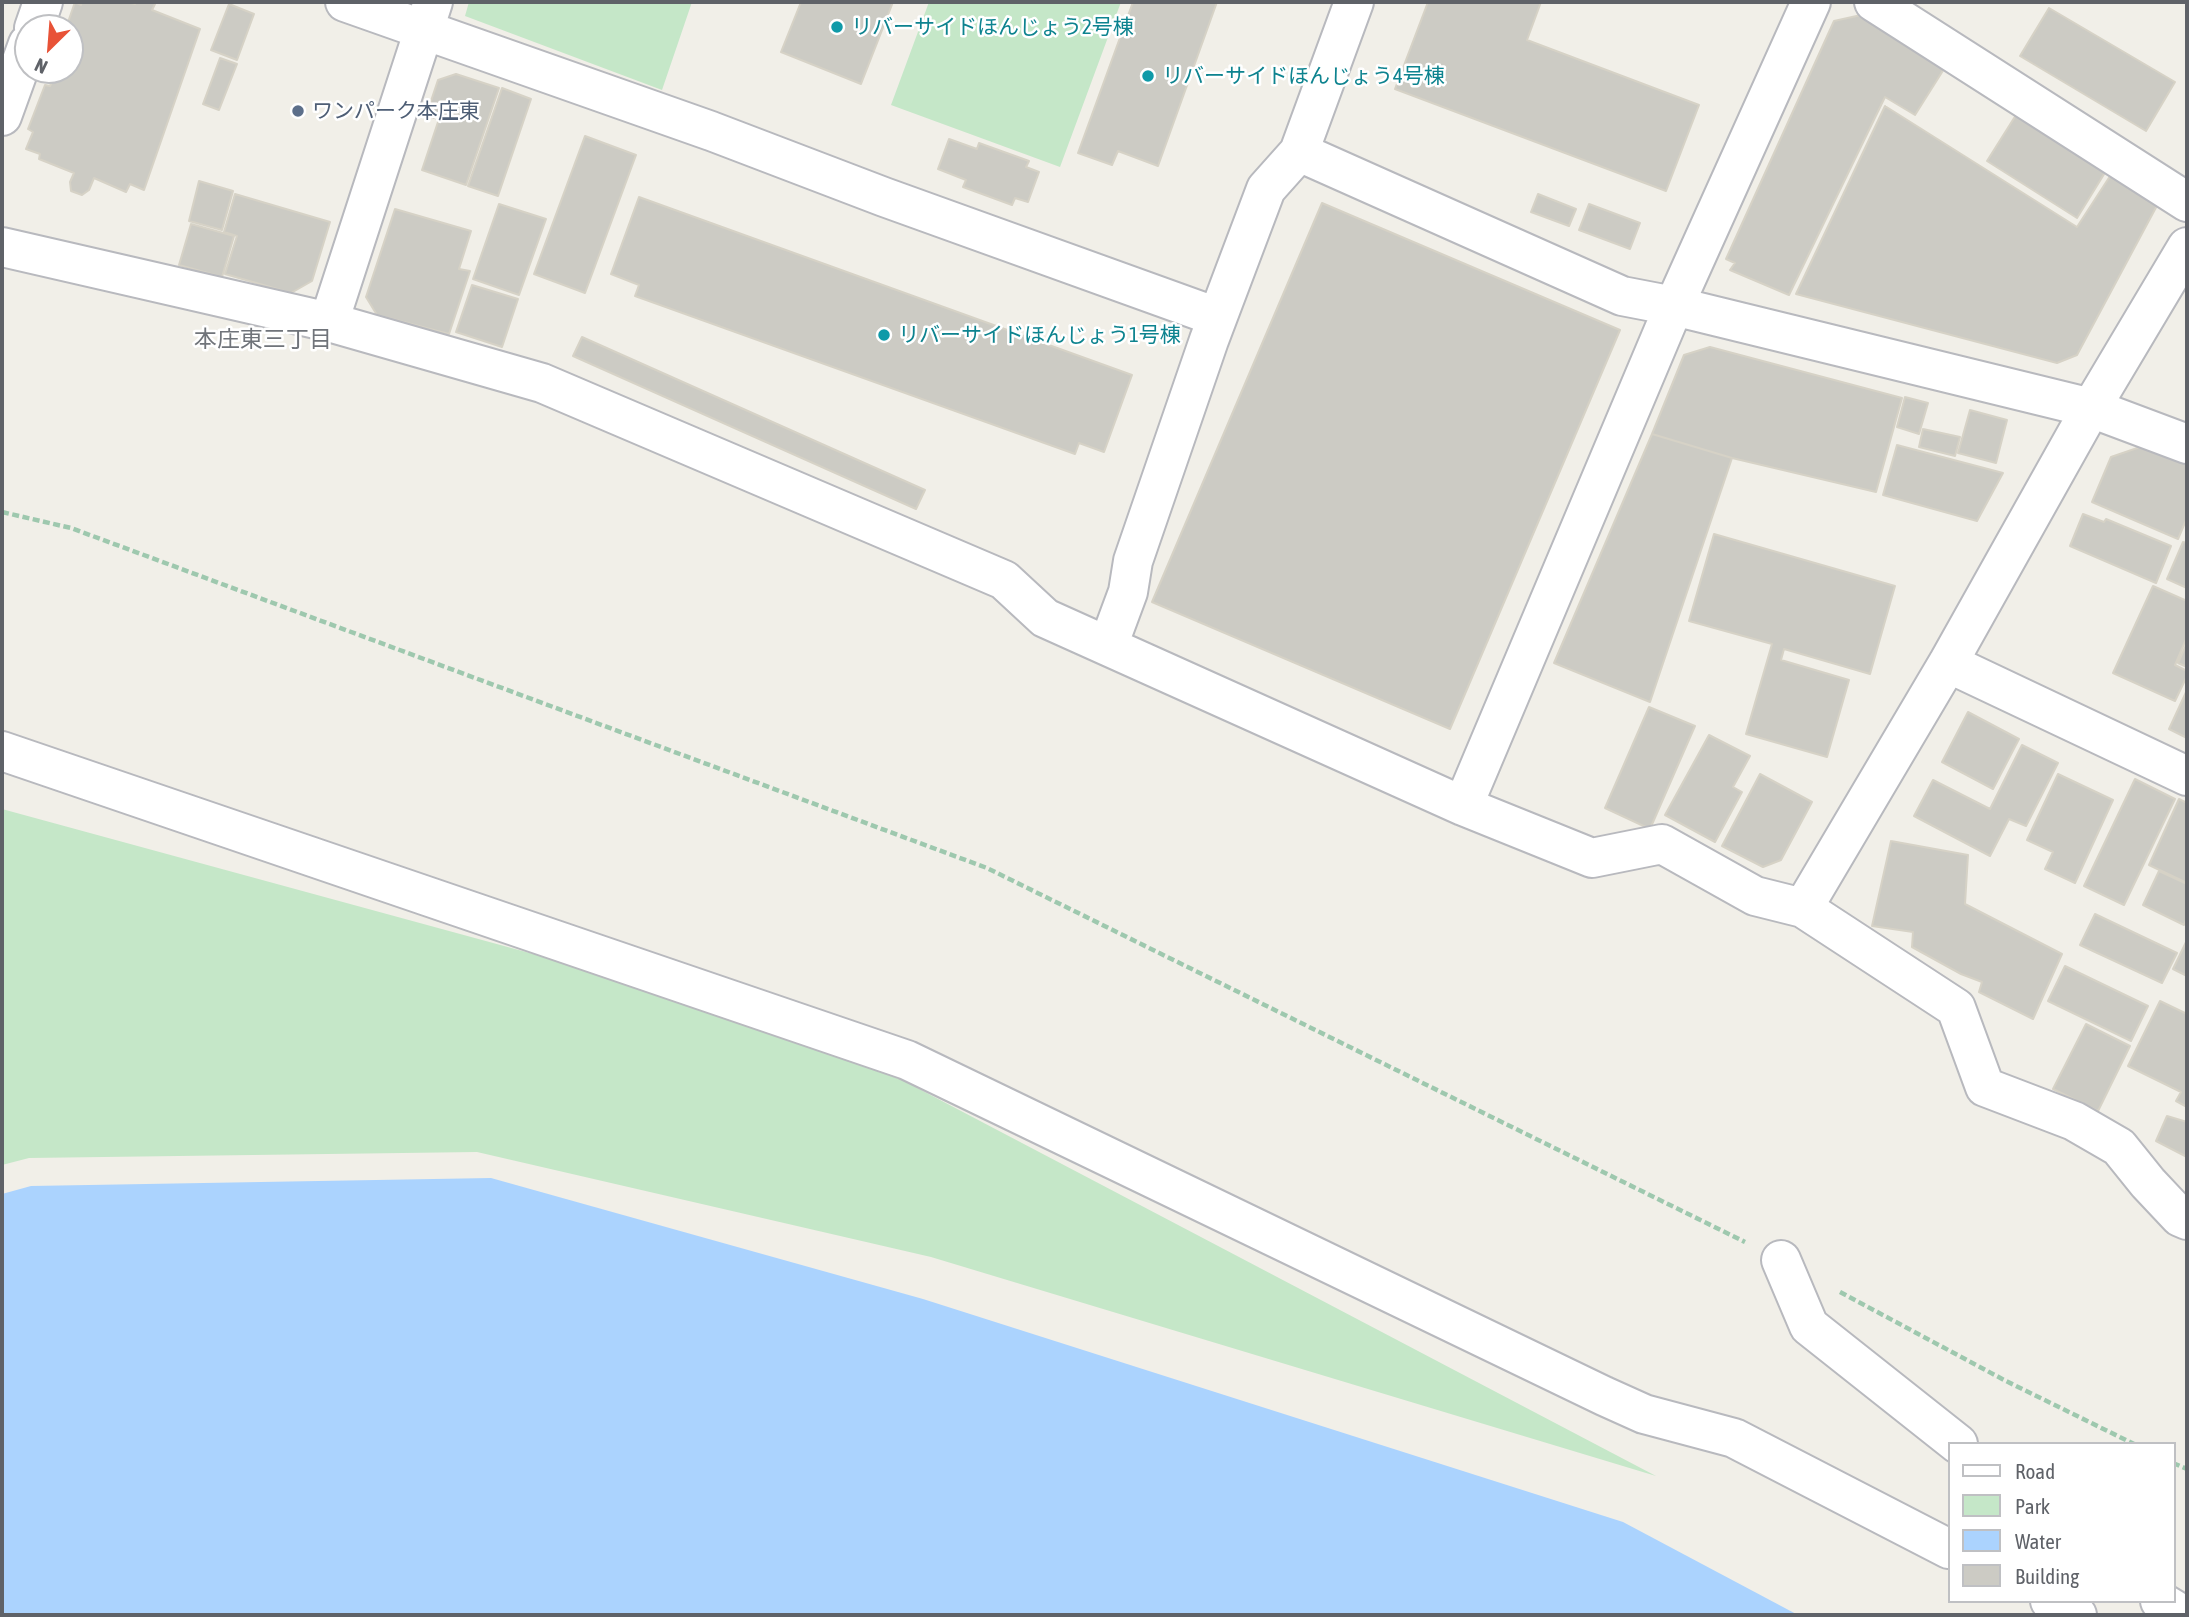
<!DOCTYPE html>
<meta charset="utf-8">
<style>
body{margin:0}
#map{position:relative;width:2189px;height:1617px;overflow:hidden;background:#f1efe8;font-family:"Asap Condensed",sans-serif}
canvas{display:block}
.frame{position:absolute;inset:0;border:4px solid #5f6268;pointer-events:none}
.legend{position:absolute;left:1948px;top:1442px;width:228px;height:161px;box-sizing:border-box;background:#fff;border:2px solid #bfc0c3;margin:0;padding:9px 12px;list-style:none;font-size:21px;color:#5f6268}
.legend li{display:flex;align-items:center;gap:14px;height:35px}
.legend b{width:35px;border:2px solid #bfc0c3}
.north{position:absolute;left:14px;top:14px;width:70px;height:70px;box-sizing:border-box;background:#fff;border:2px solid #bfc0c3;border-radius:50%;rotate:205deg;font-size:19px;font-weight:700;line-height:28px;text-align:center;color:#5f6268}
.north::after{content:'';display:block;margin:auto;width:24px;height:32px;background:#e85237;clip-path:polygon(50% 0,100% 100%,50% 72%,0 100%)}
</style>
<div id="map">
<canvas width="2189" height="1617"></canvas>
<div class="frame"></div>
<ul class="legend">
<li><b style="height:9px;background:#fff"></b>Road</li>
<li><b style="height:19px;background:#c5e7c8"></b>Park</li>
<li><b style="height:19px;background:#abd3fe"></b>Water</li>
<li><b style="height:19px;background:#cccbc4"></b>Building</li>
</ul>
<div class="north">N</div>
</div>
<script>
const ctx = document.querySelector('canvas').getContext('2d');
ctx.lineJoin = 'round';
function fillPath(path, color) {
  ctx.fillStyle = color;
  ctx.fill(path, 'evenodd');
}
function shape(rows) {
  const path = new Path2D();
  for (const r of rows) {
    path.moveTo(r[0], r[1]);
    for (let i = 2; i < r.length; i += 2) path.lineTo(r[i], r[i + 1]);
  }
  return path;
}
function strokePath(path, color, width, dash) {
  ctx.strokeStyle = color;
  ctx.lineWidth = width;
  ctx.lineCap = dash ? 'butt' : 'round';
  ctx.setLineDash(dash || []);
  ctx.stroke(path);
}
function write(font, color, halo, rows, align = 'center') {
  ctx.font = font + ' "Asap Condensed","Noto Sans JP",sans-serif';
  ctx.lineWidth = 5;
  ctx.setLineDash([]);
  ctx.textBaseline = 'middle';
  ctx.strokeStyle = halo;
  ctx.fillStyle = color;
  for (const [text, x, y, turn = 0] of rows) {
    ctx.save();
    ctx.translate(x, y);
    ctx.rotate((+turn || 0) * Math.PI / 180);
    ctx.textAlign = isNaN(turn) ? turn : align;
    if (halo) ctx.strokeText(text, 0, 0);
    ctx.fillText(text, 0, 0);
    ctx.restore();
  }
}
const green = shape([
 [469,2,692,2,662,90,465,16],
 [929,2,1121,2,1060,167,891,105],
 [2,809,625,979,902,1080,1656,1476,931,1257,477,1152,29,1158,2,1165]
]);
const water = shape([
 [491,1178,923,1299,1623,1522,1798,1615,2,1615,2,1194,31,1186]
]);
const building = shape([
 [75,2,81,5,82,2,128,2,135,4,136,2,156,2,152,10,200,29,144,190,130,184,126,192,94,178,89,190,82,195,71,191,70,182,74,173,39,159,40,154,26,149,33,132,28,129,45,85,50,86,57,70,70,70,70,28,66,28,75,2],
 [801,2,893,2,861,84,781,52,801,2],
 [1133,2,1217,2,1158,166,1118,151,1112,165,1078,153,1133,2],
 [1428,2,1541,2,1527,40,1699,105,1666,191,1395,89,1428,2],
 [229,4,254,14,237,60,211,50,229,4],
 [2049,8,2175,82,2146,131,2020,56,2049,8],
 [1861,15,1944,69,1915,115,1885,97,1789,295,1730,270,1735,263,1726,259,1834,21,1861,15],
 [220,58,237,64,219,110,203,104,220,58],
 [456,74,499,88,466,185,422,170,439,119,426,116,438,80,456,74],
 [502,88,531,99,498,196,468,186,502,88],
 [1885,106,2077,227,2114,170,2160,200,2077,355,2057,363,1796,294,1885,106],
 [2016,115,2106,171,2077,218,1987,161,2016,115],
 [585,136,636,155,585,293,534,274,585,136],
 [949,139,977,149,979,143,1029,161,1026,167,1039,172,1028,202,1015,198,1012,205,963,187,966,180,938,169,949,139],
 [199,181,233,191,222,230,189,221,199,181],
 [235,194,330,222,312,281,291,293,225,274,237,236,224,232,235,194],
 [1538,194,1576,209,1569,226,1531,212,1538,194],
 [639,197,1132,375,1104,452,1079,443,1075,454,635,296,639,285,611,274,639,197],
 [1322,203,1620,330,1450,729,1152,602,1322,203],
 [499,204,546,219,519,295,473,279,499,204],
 [1589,204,1640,223,1630,249,1579,230,1589,204],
 [395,209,471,231,459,269,470,271,449,334,377,315,366,297,395,209],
 [191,224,234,236,222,277,179,265,191,224],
 [472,285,518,299,502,347,456,332,472,285],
 [582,337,925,490,916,509,573,356,582,337],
 [1710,347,1902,398,1876,492,1732,458,1652,434,1684,355,1710,347],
 [1905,397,1928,403,1919,434,1897,427,1905,397],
 [1970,410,2007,420,1996,463,1958,453,1970,410],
 [1923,429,1960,437,1955,456,1919,447,1923,429],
 [1652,434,1732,458,1650,702,1554,663,1652,434],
 [1897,445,2003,473,1977,521,1883,495,1897,445],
 [2146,445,2187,463,2187,518,2178,539,2092,502,2111,457,2146,445],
 [2083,514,2104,522,2106,519,2171,546,2156,583,2070,546,2083,514],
 [1714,534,1895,586,1870,674,1784,649,1781,660,1849,680,1827,757,1746,734,1772,644,1689,621,1714,534],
 [2183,542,2187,543,2187,588,2167,579,2183,542],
 [2153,586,2187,601,2187,637,2175,665,2187,671,2187,676,2175,701,2113,673,2153,586],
 [2187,643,2187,667,2178,663,2187,643],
 [2187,690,2187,738,2169,729,2187,690],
 [1649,707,1695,726,1650,829,1605,808,1649,707],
 [1968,712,2019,739,1993,789,1942,762,1968,712],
 [1709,735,1750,756,1733,787,1742,792,1715,842,1665,815,1709,735],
 [2022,745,2058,763,2026,826,2009,819,1990,856,1914,816,1933,780,1990,809,2022,745],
 [1760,774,1812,802,1781,860,1763,867,1722,846,1760,774],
 [2058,774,2113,800,2075,883,2045,869,2053,852,2027,840,2058,774],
 [2135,779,2175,799,2124,905,2084,886,2135,779],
 [2179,799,2187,803,2187,883,2149,865,2179,799],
 [1891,841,1968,855,1965,904,2062,954,2033,1019,1979,992,1982,982,1961,974,1912,947,1913,932,1872,926,1891,841],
 [2159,871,2187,884,2187,917,2184,925,2143,905,2159,871],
 [2095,914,2177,953,2162,983,2080,945,2095,914],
 [2187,940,2187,976,2173,969,2187,940],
 [2065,966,2148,1006,2131,1041,2048,1001,2065,966],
 [2160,1001,2187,1014,2187,1107,2176,1101,2181,1092,2128,1066,2160,1001],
 [2086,1024,2130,1046,2098,1111,2053,1089,2086,1024],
 [2167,1116,2187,1122,2187,1157,2156,1141,2167,1116]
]);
const path = shape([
 [2,512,71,528,987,868,1745,1242],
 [1840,1292,2006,1381,2134,1444],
 [2173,1463,2187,1469]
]);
const minor = shape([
 [345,2,711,131,884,197,1217,317],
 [1874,2,2187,202],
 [34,28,43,2],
 [2,116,28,44],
 [1299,152,1354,2],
 [2,247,329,322,542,383,1004,580,1045,618,1463,806,1592,858,1662,844,1755,896,1803,908,1956,1008,1985,1087,2074,1121,2119,1147,2148,1183,2180,1217,2187,1220],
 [329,322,433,2],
 [1108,646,1128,592,1133,561,1209,340,1266,189,1299,152,1622,296,1674,306,2091,408,2187,444],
 [1948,663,2187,776],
 [2,751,907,1060,1604,1396,1644,1414,1734,1438,1949,1549],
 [1463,806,1674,306,1811,2],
 [1803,908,1948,663,2091,408,2187,247],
 [1781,1260,1809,1326,1958,1444],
 [2050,1601,2077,1615],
 [2160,1601,2183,1615]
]);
const markers = [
 [837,27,7,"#0f9aa8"],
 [1148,76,7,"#0f9aa8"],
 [298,111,7,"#5c6f8a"],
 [884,335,7,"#0f9aa8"]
];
const cultureNames = [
 ["リバーサイドほんじょう2号棟",851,27],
 ["リバーサイドほんじょう4号棟",1162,76],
 ["リバーサイドほんじょう1号棟",898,335]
];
const serviceNames = [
 ["ワンパーク本庄東",312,111]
];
const neighbourhoodNames = [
 ["本庄東三丁目",263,340]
];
fillPath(green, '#c5e7c8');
fillPath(water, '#abd3fe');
fillPath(building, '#cccbc4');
strokePath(building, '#d6d2c6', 2);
strokePath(minor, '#b8b9be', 42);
strokePath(path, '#9ec8ae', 4.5, [7, 3.5]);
strokePath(minor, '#fff', 38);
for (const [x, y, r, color] of markers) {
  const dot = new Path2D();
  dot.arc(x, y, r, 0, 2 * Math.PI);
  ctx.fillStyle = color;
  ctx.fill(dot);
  strokePath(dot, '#fff', 2.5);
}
write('21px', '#0d838f', '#fff', cultureNames, 'left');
write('21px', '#4e5e75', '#fff', serviceNames, 'left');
write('23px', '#70747a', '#fff', neighbourhoodNames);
</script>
